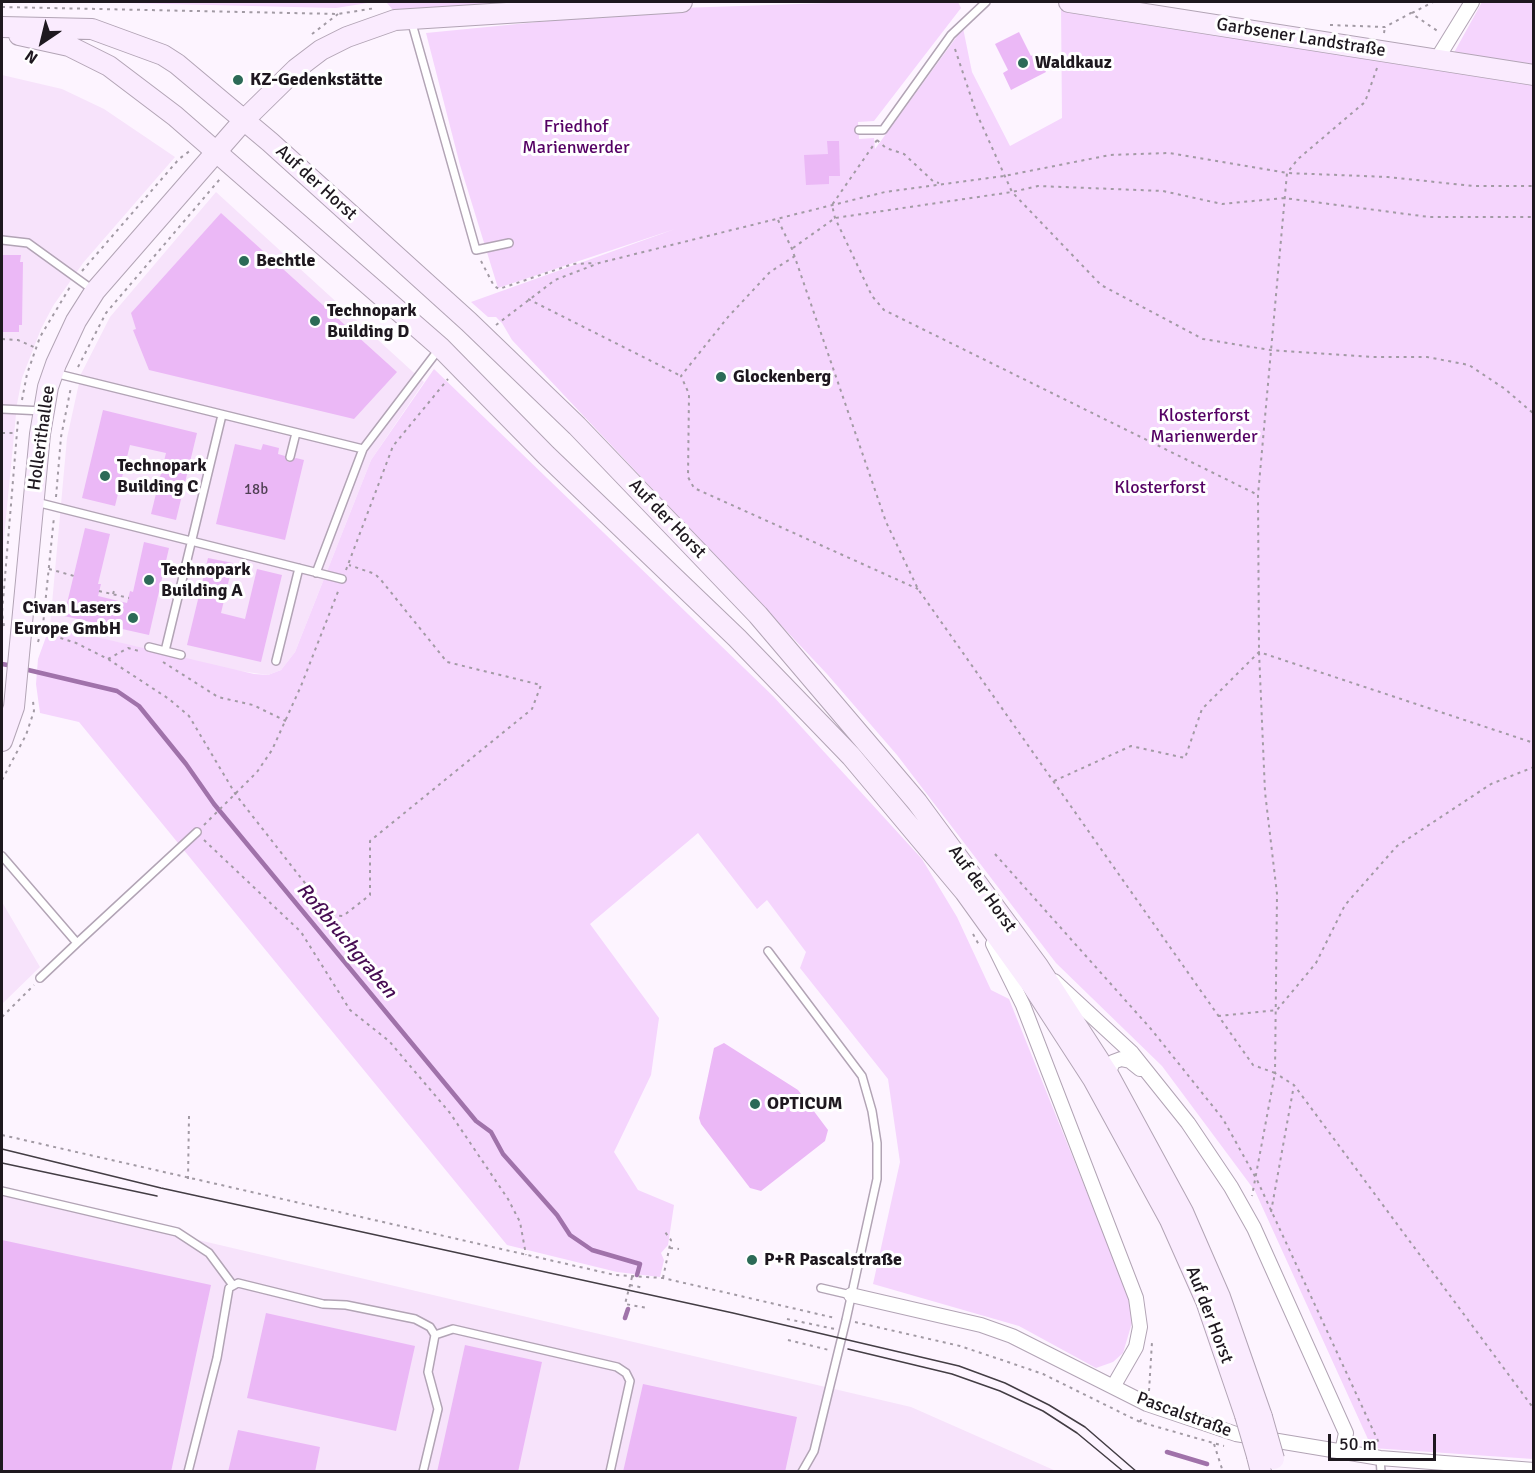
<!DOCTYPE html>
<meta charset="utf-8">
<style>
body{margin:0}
#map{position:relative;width:1535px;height:1473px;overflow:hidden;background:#fdf4ff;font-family:Signika,sans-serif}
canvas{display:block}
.frame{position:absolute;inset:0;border:3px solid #1e181f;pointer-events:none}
.north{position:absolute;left:12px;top:12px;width:60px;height:60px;-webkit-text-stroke:4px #fff;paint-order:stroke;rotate:215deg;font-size:16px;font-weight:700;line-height:24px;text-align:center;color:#1e181f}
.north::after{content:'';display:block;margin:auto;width:21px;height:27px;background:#1e181f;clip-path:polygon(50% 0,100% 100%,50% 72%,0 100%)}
.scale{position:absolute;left:1328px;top:1434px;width:108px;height:27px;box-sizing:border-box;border:3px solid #1e181f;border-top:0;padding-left:8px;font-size:18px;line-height:21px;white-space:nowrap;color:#1e181f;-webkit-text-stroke:4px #fff;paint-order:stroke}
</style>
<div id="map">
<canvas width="1535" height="1473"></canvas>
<div class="frame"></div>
<div class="north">N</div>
<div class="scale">50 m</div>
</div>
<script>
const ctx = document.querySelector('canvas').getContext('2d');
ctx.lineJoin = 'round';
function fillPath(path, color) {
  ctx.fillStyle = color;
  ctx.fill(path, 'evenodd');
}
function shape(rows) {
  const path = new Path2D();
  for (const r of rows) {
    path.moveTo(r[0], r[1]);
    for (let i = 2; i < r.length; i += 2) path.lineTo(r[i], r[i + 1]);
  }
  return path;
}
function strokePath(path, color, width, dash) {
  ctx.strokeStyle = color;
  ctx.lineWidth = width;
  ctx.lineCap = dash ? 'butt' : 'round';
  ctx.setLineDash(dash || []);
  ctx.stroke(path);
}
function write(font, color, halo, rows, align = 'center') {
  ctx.font = font + ' Signika,sans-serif';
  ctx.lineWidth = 6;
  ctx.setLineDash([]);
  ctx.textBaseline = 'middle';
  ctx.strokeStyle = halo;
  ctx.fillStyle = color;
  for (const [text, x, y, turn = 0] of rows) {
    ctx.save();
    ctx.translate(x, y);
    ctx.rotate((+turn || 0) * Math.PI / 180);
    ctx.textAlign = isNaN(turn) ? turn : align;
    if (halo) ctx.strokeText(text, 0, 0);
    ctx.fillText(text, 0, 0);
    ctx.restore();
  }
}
const built = shape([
 [2,75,62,89,104,109,175,157,83,263,53,306,41,329,22,378,17,404,2,558],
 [216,192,424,382,371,460,295,652,281,670,268,675,233,670,50,626,67,438,81,374,110,317],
 [2,902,40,967,2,1004],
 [2,1194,911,1407,1056,1471,2,1472]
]);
const green = shape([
 [85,2,374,2,336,8],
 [386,2,516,2,394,11],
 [858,2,958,2,961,8,874,121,858,122,859,139,874,138,875,149,963,28,972,72,1010,146,1062,118,1061,6,1445,69,1482,2,1533,2,1533,1459,1372,1448,1255,1191,1162,1066,1056,963,897,755,827,674,512,340,502,323,496,317,488,317,471,302,675,229,498,288,460,165,426,33,680,8],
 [434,369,773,696,922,859,957,917,991,990,1009,999,1123,1282,1134,1316,1123,1353,1113,1362,1096,1368,1019,1326,873,1284,900,1162,888,1079,800,968,806,952,767,900,757,909,698,833,590,924,659,1018,651,1075,614,1152,638,1190,674,1205,668,1245,661,1253,664,1260,660,1277,617,1272,507,1245,79,722,40,713,36,684,38,659,50,626,254,674,268,675,281,670,295,652,371,460]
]);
const stream = shape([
 [2,664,13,666],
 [24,669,117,691,139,706,186,764,214,804,476,1121,491,1132,503,1154,557,1215,570,1235,592,1250,640,1264,637,1275],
 [625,1318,628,1309],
 [1167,1452,1207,1464]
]);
const building = shape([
 [1019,32,1031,56,1036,53,1046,72,1011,90,1003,73,1008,70,995,44],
 [827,141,839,141,840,176,829,176,829,184,806,185,804,155,828,154],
 [221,213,397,372,354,419,149,370,133,330,136,329,131,313],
 [2,255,21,255,20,262,23,262,22,325,19,325,19,332,2,332],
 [103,410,197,433,176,520,151,514,166,453,130,445,115,506,82,498],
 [235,444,261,450,263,444,279,448,278,454,285,456,288,462,296,458,304,460,285,540,216,524],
 [85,528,110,534,98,584,101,584,98,596,127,603,130,591,133,592,144,542,169,548,149,635,64,616],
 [208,558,233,563,221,613,245,619,257,569,282,575,261,662,187,645],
 [724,1043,798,1090,828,1130,825,1141,761,1191,750,1188,701,1124,699,1118,714,1048],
 [2,1240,211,1285,171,1472,2,1472],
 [266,1313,415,1346,396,1431,247,1398],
 [465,1345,542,1362,518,1472,437,1472],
 [643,1384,797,1417,785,1472,623,1472],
 [238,1430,320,1447,315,1472,228,1472]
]);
const path = shape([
 [2,7,338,14,376,8],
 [1412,13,1433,2],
 [1330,25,1385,27,1411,13,1439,32],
 [1384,33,1385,27],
 [312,34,338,14],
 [955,49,976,112,1012,192,1101,285,1203,339,1270,350,1372,357,1427,357,1469,365,1505,389,1534,414],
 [1377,68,1365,102,1298,159,1287,173,1258,495,1259,652,1265,792,1277,894,1275,1073,1294,1085,1534,1409],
 [877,140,832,205,835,218,872,296,884,310,1258,495],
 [877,140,886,148,904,154,934,182,939,183],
 [778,220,792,249,886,522,918,589,1253,1065,1275,1073,1252,1196],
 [793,248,835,218,1012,192,1038,186,1163,191,1222,204,1284,198,1429,217,1534,217],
 [795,256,770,272,728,317,681,376,689,394,688,477,694,488,918,589],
 [481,261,494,286,499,289,573,264,596,263],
 [82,271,179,159,191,150],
 [528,299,681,376],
 [496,325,555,280,599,263,885,192,1004,176,1110,155,1169,153,1287,173,1388,177,1473,186,1534,186],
 [2,339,18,340,36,348],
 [78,367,106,313,220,179],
 [22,400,27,374,40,337,70,287],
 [2,433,16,433],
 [56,497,61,437,71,387],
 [49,569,74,576],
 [346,570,393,446,448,379],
 [99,591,129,598],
 [113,594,115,588],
 [4,626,2,613,18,420],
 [39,631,76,643,108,659,169,699,189,716,236,795,330,915,343,916,370,895,370,841,532,709,541,685,447,662,381,580,375,574,349,565],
 [38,642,43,625,54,517],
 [108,659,128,648,139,651],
 [163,662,218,697,253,705,286,721],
 [2,780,26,735,34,711,33,701],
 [1054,781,1131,746,1185,758,1202,709,1259,652,1534,743],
 [204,825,257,772,272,750,301,686,339,589],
 [204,840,301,932,350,1010,389,1041,450,1113,508,1199,520,1222,526,1255],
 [995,854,1151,1029,1223,1119,1257,1180,1379,1443],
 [973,934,979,945],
 [1218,1016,1277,1010,1316,963,1345,905,1397,846,1491,784,1534,767],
 [2,1017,34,985],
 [2,1135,615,1275,663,1278,835,1318],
 [188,1179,189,1116],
 [1271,1212,1294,1085],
 [670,1248,679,1249],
 [632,1277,625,1304,648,1308],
 [663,1278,671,1240,665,1232],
 [630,1285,644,1288],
 [787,1319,835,1329],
 [855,1322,960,1346,1005,1361,1043,1374,1140,1422,1224,1446],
 [788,1340,829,1350],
 [1149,1391,1152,1342],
 [1140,1422,1143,1416],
 [1214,1444,1223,1472]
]);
const lane = shape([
 [411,20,476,250,509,243],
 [859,130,883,130,951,35,986,2],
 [2,240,28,243,93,290],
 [54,373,363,449],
 [2,409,43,411],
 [290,457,296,433],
 [36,502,342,579],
 [316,573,363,449,439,349],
 [149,647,181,655],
 [165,651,222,415],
 [276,661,299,568],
 [2,856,77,943,197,832],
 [768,951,862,1076,872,1111,877,1143,877,1179,846,1320,814,1451,802,1472],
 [40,978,77,943],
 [2,1191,177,1232,209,1253,232,1284],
 [821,1288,851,1295],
 [435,1335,453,1329,617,1367,626,1373,630,1381,610,1472],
 [1380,1458,1381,1472],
 [188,1472,217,1358,229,1288,238,1283,323,1304,346,1305,415,1319,430,1327,435,1335,428,1372,438,1409,423,1472]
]);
const street = shape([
 [1437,59,1472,2],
 [993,944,1023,1005,1136,1298,1140,1327,1136,1347,1113,1387],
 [1054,981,1132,1053,1188,1123,1231,1187,1254,1228,1346,1433,1342,1452],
 [1108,1074,1113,1062,1121,1059,1130,1061,1140,1069],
 [851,1295,981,1325,1012,1336,1147,1404,1236,1434,1380,1458,1534,1470]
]);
const secondary = shape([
 [1069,2,1534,75],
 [2,27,92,29,163,55,177,64,270,142,469,322,577,426,758,615,917,802,1038,966,1108,1074,1183,1212,1220,1297,1262,1417],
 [19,35,69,46,109,66,175,116,440,347,546,455,737,638,851,756,965,892,1034,988,1093,1079,1170,1220,1206,1301,1245,1415],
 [2,741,14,707,40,434,48,387,56,364,76,321,95,291,244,120,296,69,321,50,347,37,395,20,682,2],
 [1257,1456,1261,1472]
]);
const tram = shape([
 [2,1149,161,1188,733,1313,959,1366,1005,1383,1049,1405,1085,1427,1137,1472],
 [2,1163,157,1196],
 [848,1349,952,1374,1000,1391,1043,1411,1077,1433,1124,1472]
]);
const secondaryBridge = shape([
 [1245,1415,1257,1456],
 [1262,1417,1274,1459]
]);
const markers = [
 [1023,63,6,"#2c6a57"],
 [238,80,6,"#2c6a57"],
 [244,261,6,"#2c6a57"],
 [315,321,6,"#2c6a57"],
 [721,377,6,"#2c6a57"],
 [105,476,6,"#2c6a57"],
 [149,580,6,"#2c6a57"],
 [133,618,6,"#2c6a57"],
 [755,1104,6,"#2c6a57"],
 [752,1260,6,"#2c6a57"]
];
const numberNames = [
 ["18b",256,490]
];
const streetNames = [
 ["Garbsener Landstraße",1301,38,9],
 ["Auf der Horst",316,183,42],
 ["Hollerithallee",42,438,-82],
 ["Auf der Horst",667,519,46],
 ["Auf der Horst",982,889,54],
 ["Auf der Horst",1209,1315,69],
 ["Pascalstraße",1184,1415,20]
];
const poiNames = [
 ["Waldkauz",1035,63],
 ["KZ-Gedenkstätte",250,80],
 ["Bechtle",256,261],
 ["Technopark",327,311],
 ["Building D",327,332],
 ["Glockenberg",733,377],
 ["Technopark",117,466],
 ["Building C",117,487],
 ["Technopark",161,570],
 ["Building A",161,591],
 ["Civan Lasers",121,608,"right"],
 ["Europe GmbH",121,629,"right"],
 ["OPTICUM",767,1104],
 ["P+R Pascalstraße",764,1260]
];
const parkNames = [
 ["Friedhof",576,127],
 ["Marienwerder",576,148],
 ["Klosterforst",1204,416],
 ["Marienwerder",1204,437],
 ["Klosterforst",1160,488]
];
const waterNames = [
 ["Roßbruchgraben",346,941,50]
];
fillPath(built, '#f7e3fb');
fillPath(green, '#f5d5fd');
strokePath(stream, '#a072aa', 4.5);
fillPath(building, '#ebb8f6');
strokePath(lane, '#b2a4b5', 10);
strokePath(street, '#b2a4b5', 16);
strokePath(secondary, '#b2a4b5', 22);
strokePath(path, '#a29aa4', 2, [3, 4.5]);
strokePath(lane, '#fff', 7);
strokePath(street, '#fff', 14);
strokePath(secondary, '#faebfe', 20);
strokePath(tram, '#433d44', 1.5);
strokePath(secondaryBridge, '#b2a4b5', 22, []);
strokePath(secondaryBridge, '#faebfe', 20);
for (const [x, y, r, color] of markers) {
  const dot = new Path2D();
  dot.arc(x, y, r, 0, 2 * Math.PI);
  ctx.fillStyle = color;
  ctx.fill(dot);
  strokePath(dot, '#fff', 2);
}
write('15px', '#514055', null, numberNames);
write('18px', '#1e181f', '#fff', streetNames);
write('bold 18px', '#1e181f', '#fff', poiNames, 'left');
write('18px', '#550164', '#fff', parkNames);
write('italic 20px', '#470d53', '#fff', waterNames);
</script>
